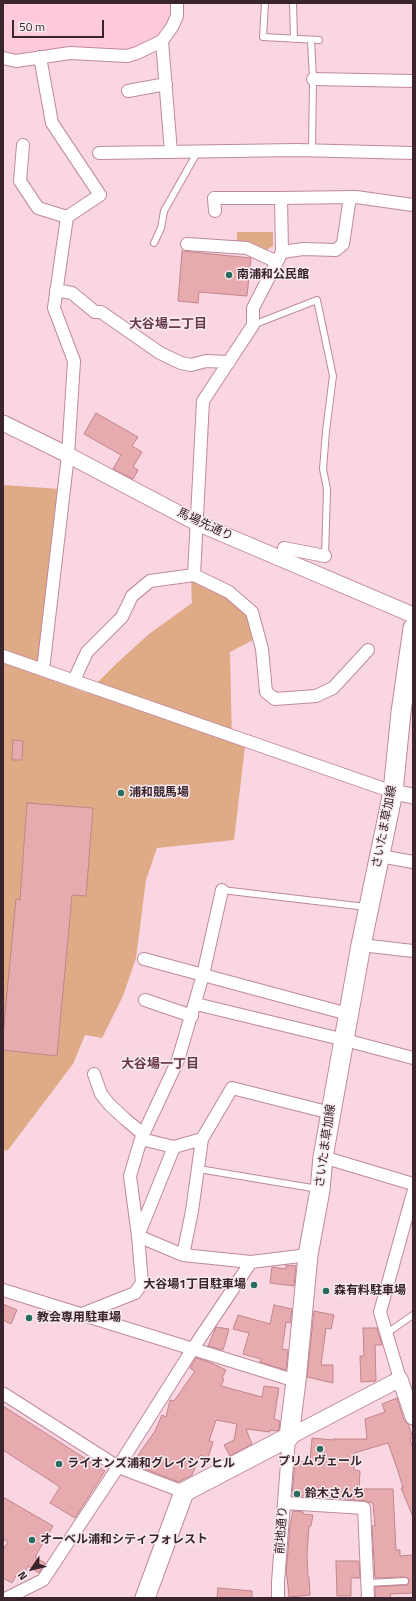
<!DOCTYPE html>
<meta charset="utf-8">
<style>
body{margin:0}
#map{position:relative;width:416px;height:1601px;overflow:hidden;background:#fad6e3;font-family:"Titillium Web",sans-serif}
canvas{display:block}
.frame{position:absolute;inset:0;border:4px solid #3a242d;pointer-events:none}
.north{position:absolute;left:12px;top:1549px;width:40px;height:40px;-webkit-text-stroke:3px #f7ebef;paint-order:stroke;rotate:235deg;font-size:11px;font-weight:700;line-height:16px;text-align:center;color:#3a242d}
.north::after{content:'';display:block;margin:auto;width:14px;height:18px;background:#3a242d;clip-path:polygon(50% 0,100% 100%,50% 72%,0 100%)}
.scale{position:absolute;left:12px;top:20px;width:92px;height:18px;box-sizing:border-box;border:2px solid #3a242d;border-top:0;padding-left:5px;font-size:12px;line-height:14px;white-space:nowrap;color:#3a242d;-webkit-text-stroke:3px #f7ebef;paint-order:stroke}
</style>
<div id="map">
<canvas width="416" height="1601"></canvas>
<div class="frame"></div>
<div class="north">N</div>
<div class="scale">50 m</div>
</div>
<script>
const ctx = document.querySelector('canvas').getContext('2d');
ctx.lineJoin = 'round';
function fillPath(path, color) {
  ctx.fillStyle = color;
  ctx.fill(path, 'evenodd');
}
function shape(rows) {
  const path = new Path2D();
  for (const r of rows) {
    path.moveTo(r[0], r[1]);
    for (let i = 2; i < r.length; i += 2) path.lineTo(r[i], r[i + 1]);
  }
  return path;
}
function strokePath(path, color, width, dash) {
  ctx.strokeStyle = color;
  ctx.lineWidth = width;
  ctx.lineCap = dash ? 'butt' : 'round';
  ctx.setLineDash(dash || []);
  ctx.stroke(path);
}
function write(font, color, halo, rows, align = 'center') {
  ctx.font = font + ' "Titillium Web","Noto Sans JP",sans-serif';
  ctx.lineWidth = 3;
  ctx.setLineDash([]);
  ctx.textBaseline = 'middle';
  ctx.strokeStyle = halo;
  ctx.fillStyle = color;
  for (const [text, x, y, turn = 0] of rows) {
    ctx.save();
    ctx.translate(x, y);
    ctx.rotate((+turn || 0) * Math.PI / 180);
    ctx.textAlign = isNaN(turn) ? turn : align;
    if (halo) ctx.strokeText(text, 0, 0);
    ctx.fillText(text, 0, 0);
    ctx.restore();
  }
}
const built = shape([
 [3,3,171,3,171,15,160,34,137,49,14,56,3,52]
]);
const green = shape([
 [237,232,273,232,273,246,266,250,249,245,237,244],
 [3,485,60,489,39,668,40,676,87,693,117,663,149,634,192,603,191,580,220,593,245,612,255,639,230,652,232,741,245,746,234,840,157,848,146,880,136,958,123,996,102,1038,85,1035,73,1064,8,1150,3,1151]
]);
const building = shape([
 [182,251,251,258,247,296,199,292,198,303,178,301,182,251],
 [96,413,138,437,132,446,142,452,133,467,138,470,133,479,113,469,121,455,84,434,96,413],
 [13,740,23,741,22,760,12,760,13,740],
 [27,803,93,808,86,896,72,895,57,1056,3,1050,3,1035,16,899,20,900,27,803],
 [286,1265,296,1266,294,1286,270,1283,272,1267,286,1269,286,1265],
 [3,1304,17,1310,11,1324,3,1320,3,1304],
 [274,1305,292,1309,290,1323,286,1322,282,1349,288,1350,286,1370,260,1362,261,1359,243,1354,249,1333,233,1329,238,1315,270,1324,274,1305],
 [314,1311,334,1315,331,1329,326,1328,321,1365,333,1365,333,1383,307,1377,314,1311],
 [216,1327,229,1329,223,1350,208,1346,216,1327],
 [363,1328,377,1328,382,1345,375,1345,376,1381,361,1382,360,1356,364,1356,363,1328],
 [196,1358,209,1362,226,1370,222,1378,224,1379,221,1386,262,1397,264,1386,279,1388,274,1419,280,1421,279,1430,276,1431,270,1430,270,1432,246,1429,252,1444,230,1456,224,1445,234,1440,237,1424,216,1420,209,1441,213,1442,208,1458,200,1455,192,1475,179,1482,132,1464,155,1431,162,1415,166,1417,170,1400,174,1401,195,1371,190,1368,196,1358],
 [397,1398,404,1420,408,1424,413,1438,410,1439,413,1448,413,1517,401,1488,403,1488,398,1471,388,1443,354,1453,354,1470,360,1471,359,1489,393,1489,396,1550,400,1550,400,1556,413,1555,413,1593,390,1594,391,1598,375,1598,375,1587,405,1585,408,1585,409,1581,409,1578,405,1577,375,1578,372,1526,375,1526,373,1503,364,1501,319,1496,292,1496,295,1461,310,1462,312,1438,333,1440,333,1439,367,1439,365,1419,385,1412,382,1404,397,1398],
 [3,1406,105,1471,75,1518,50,1503,60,1487,3,1450,3,1406],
 [3,1497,53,1526,35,1557,45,1563,39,1573,28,1566,22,1577,17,1574,12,1583,3,1578,3,1550,8,1542,3,1539,3,1497],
 [293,1511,303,1512,303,1514,313,1515,311,1526,309,1526,307,1554,308,1577,309,1577,310,1595,289,1597,287,1576,286,1576,290,1525,293,1511],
 [336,1561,359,1561,360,1578,351,1578,351,1596,337,1596,336,1561],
 [218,1588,252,1591,252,1598,217,1598,218,1588]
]);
const service = shape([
 [265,3,263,37,319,40],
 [293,3,294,39],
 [311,40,313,79,312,150],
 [154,243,161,228,164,211,198,151],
 [253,325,317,300,333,376,326,431,323,469,327,489,325,556],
 [222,890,366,907],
 [199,1169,318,1189],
 [387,1333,413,1315],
 [367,1583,405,1581]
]);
const minor = shape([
 [162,41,171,152],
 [3,58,16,61,70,53,127,56,137,53,162,41,172,27,177,16,177,3],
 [313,79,413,81],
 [128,91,166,84],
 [23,145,20,181,38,208,67,217,100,195,52,123,40,57],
 [99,153,297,150,413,153],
 [215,211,214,198,281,198],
 [187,244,247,248,277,262],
 [282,252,303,249,336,250,343,244,350,197],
 [56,290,72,293,95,312,101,312,160,353,181,363,191,365,206,361,229,362],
 [281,559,284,548,325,556],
 [194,575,203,401,253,325,253,308,282,252,281,198,356,197,413,205],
 [3,656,393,792],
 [43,670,68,455,74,361,54,308,67,217],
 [74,680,87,652,122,617,132,596,150,581,194,575,229,592,252,612,262,649,266,692,275,699,316,696,333,688,368,650],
 [380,856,413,862],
 [222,890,203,975,178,1060,141,1139,174,1147,202,1139,232,1088,331,1113],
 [361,945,413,951],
 [144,959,348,1014],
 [145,1000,192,1016],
 [196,1004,345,1040,413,1058],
 [94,1074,101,1094,109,1104,125,1119,143,1134],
 [174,1147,138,1236,183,1255,251,1262],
 [323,1157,413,1184],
 [183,1255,192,1211,202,1139],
 [3,1290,296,1381],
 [82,1314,135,1293,142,1283,138,1236,130,1176,141,1139],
 [400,1379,380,1312,413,1193],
 [3,1396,4,1394,118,1467,184,1492],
 [284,1503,364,1508,368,1598],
 [7,1598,43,1580,118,1467,192,1350,251,1262,308,1255],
 [278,1598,278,1582,289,1437]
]);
const tertiary = shape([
 [3,423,68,455,197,523,413,615],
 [393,792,413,796],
 [289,1437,400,1379,413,1417]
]);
const primary = shape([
 [145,1598,184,1492,289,1437,296,1381,308,1255,320,1190,323,1157,361,945,393,792,401,712,413,628]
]);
const markers = [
 [229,275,4,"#296b5c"],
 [121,793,4,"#296b5c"],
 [254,1285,4,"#296b5c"],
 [326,1291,4,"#296b5c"],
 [29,1318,4,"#296b5c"],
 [320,1449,4,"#296b5c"],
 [59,1464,4,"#296b5c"],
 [297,1494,4,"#296b5c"],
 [32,1540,4,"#296b5c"]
];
const poiNames = [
 ["南浦和公民館",237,275],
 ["浦和競馬場",129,793],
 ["大谷場1丁目駐車場",246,1285,"right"],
 ["森有料駐車場",334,1291],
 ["教会専用駐車場",37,1318],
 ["プリムヴェール",320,1462,"center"],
 ["ライオンズ浦和グレイシアヒル",67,1464],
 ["鈴木さんち",305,1494],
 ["オーベル浦和シティフォレスト",40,1540]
];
const streetNames = [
 ["馬場先通り",205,525,25],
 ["さいたま草加線",385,827,-79],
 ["さいたま草加線",326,1146,-82],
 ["前地通り",282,1530,-86]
];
const neighbourhoodNames = [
 ["大谷場二丁目",168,325],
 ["大谷場一丁目",160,1065]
];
fillPath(built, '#fec9dc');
fillPath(green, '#dfaa86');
fillPath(building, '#e7aaae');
strokePath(building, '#c0868a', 1);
strokePath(service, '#bf899d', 8);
strokePath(minor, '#bf899d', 14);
strokePath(tertiary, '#bf899d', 17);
strokePath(primary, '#bf899d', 21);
strokePath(service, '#fff', 6);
strokePath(minor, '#fff', 12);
strokePath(tertiary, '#fff', 15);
strokePath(primary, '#fff', 19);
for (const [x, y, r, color] of markers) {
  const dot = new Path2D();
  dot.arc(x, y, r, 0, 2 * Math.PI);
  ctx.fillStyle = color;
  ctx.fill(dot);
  strokePath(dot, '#f7ebef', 1.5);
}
write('bold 12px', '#3a242d', '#f7ebef', poiNames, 'left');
write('12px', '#3a242d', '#f7ebef', streetNames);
write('bold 13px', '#68384c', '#f7ebef', neighbourhoodNames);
</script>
